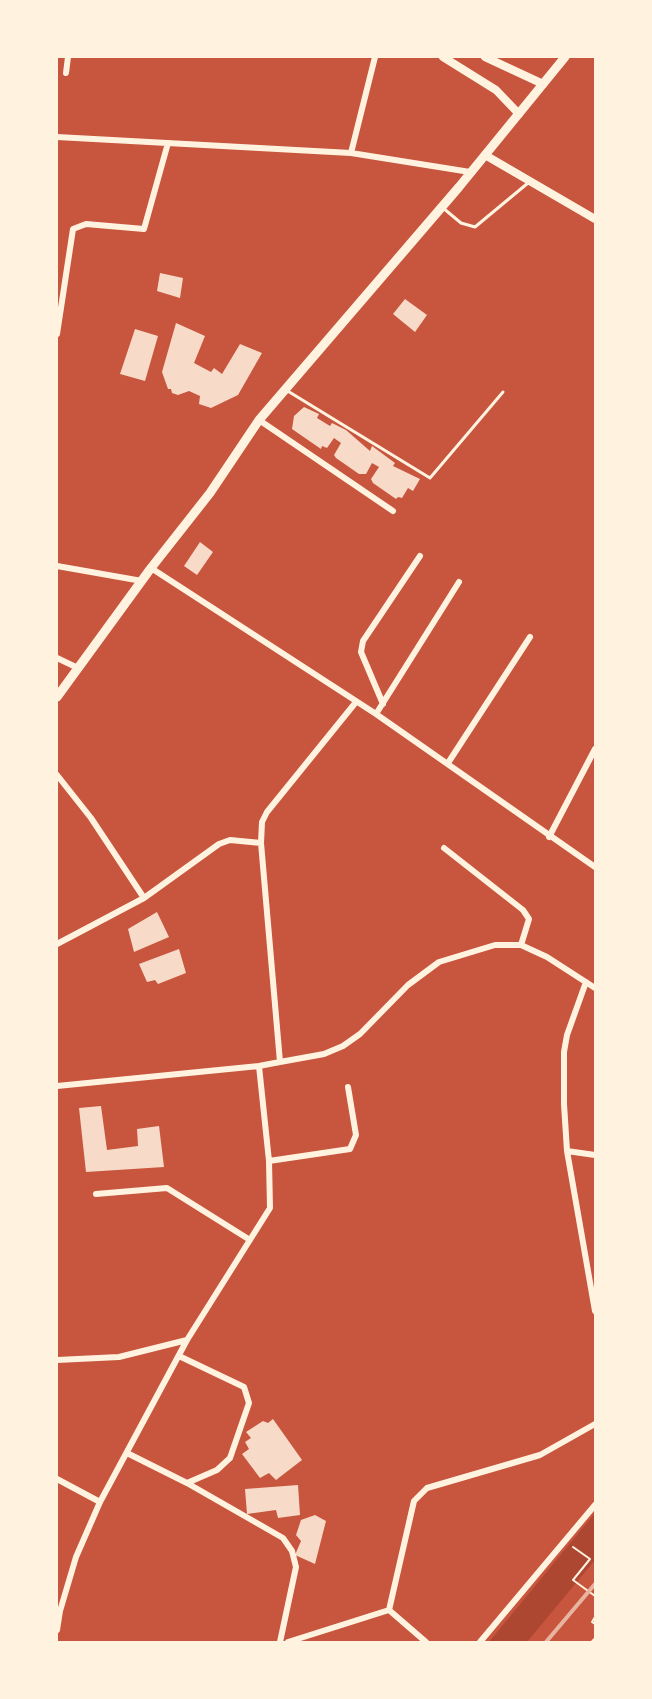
<!DOCTYPE html>
<style>
body{margin:0}
#map{position:relative;width:652px;height:1699px;overflow:hidden;background:#c8553d;font-family:Cabin,sans-serif}
canvas{display:block}
.frame{position:absolute;inset:0;border:58px solid #fff3e0;pointer-events:none}
</style>
<div id="map">
<canvas width="652" height="1699"></canvas>
<div class="frame"></div>
</div>
<script>
const ctx = document.querySelector('canvas').getContext('2d');
ctx.lineJoin = 'round';
function fillPath(path, color) {
  ctx.fillStyle = color;
  ctx.fill(path, 'evenodd');
}
function shape(rows) {
  const path = new Path2D();
  for (const r of rows) {
    path.moveTo(r[0], r[1]);
    for (let i = 2; i < r.length; i += 2) path.lineTo(r[i], r[i + 1]);
  }
  return path;
}
function strokePath(path, color, width, dash) {
  ctx.strokeStyle = color;
  ctx.lineWidth = width;
  ctx.lineCap = dash ? 'butt' : 'round';
  ctx.setLineDash(dash || []);
  ctx.stroke(path);
}
const green = shape([
 [595,1513,595,1560,527,1642,489,1642]
]);
const building = shape([
 [160,273,183,278,180,298,157,291],
 [405,299,427,315,415,332,393,314],
 [176,323,205,336,194,363,211,372,214,368,222,374,240,344,262,353,238,395,211,408,199,404,200,396,189,391,178,395,172,393,171,389,168,389,162,372],
 [135,329,158,336,145,381,120,374],
 [304,407,319,414,317,418,330,426,332,423,346,430,370,451,372,446,395,463,393,466,420,479,413,491,408,488,402,498,398,497,396,499,373,483,371,479,379,467,372,463,366,474,359,474,336,458,334,455,341,443,334,438,327,448,322,446,321,449,292,429,294,416],
 [200,542,213,552,197,575,184,566],
 [157,912,169,937,134,952,128,929],
 [179,949,186,973,158,984,155,980,147,982,139,964],
 [101,1106,107,1150,138,1146,137,1129,159,1126,164,1167,86,1172,79,1108],
 [273,1419,302,1460,276,1480,269,1473,260,1478,242,1454,249,1449,245,1442,251,1438,246,1432,263,1421,268,1423],
 [298,1485,300,1515,278,1518,276,1510,247,1514,245,1489],
 [315,1515,326,1521,315,1564,295,1555,301,1541,296,1535,301,1520]
]);
const path = shape([
 [573,1547,590,1559,573,1580,595,1596],
 [595,1617,592,1622,595,1624]
]);
const service = shape([
 [443,208,461,223,475,227,528,183],
 [286,390,430,478,503,392]
]);
const minor = shape([
 [66,73,68,57],
 [57,137,351,153,470,172],
 [351,153,375,57],
 [57,334,73,229,86,224,144,229,168,143],
 [259,420,393,511],
 [57,566,142,581],
 [151,568,376,714,595,867],
 [57,658,78,668],
 [383,704,361,652,363,641,420,556],
 [376,714,459,582],
 [448,763,530,637],
 [57,775,91,818,144,898],
 [549,837,595,749],
 [444,848,523,910,529,919,521,945],
 [57,944,144,898,219,844,230,840,261,843],
 [586,982,567,1035,564,1052,564,1104,567,1151,595,1311],
 [280,1062,324,1054,343,1046,360,1034,408,985,439,962,495,945,521,945,547,957,595,988],
 [57,1086,259,1066],
 [567,1151,595,1155],
 [269,1161,350,1149,356,1135,348,1087],
 [96,1194,167,1188,250,1240],
 [179,1356,244,1387,249,1403,230,1458,217,1470,187,1483],
 [57,1360,119,1357,187,1340],
 [127,1453,187,1483,283,1538,292,1551,296,1567,280,1642],
 [57,1479,100,1502],
 [389,1610,426,1642],
 [57,1630,60,1611,76,1557,100,1502,187,1340,270,1208,269,1161,259,1066,280,1062,261,843,262,822,267,812,356,702],
 [288,1642,389,1610,414,1501,427,1488,540,1455,595,1424],
 [480,1642,595,1505],
 [594,1642,595,1641]
]);
const secondary = shape([
 [443,57,496,90,519,114],
 [485,57,543,84],
 [485,155,595,219]
]);
const primary = shape([
 [57,697,151,568,210,493,259,420,459,187,565,57]
]);
const rail = shape([
 [546,1642,595,1584]
]);
fillPath(green, '#ae4732');
fillPath(building, '#f7dbc8');
strokePath(path, '#fff3e0', 2);
strokePath(service, '#fff3e0', 3);
strokePath(minor, '#fff3e0', 6);
strokePath(secondary, '#fff3e0', 8);
strokePath(primary, '#fff3e0', 9);
strokePath(rail, '#e9b49f', 4);
</script>
